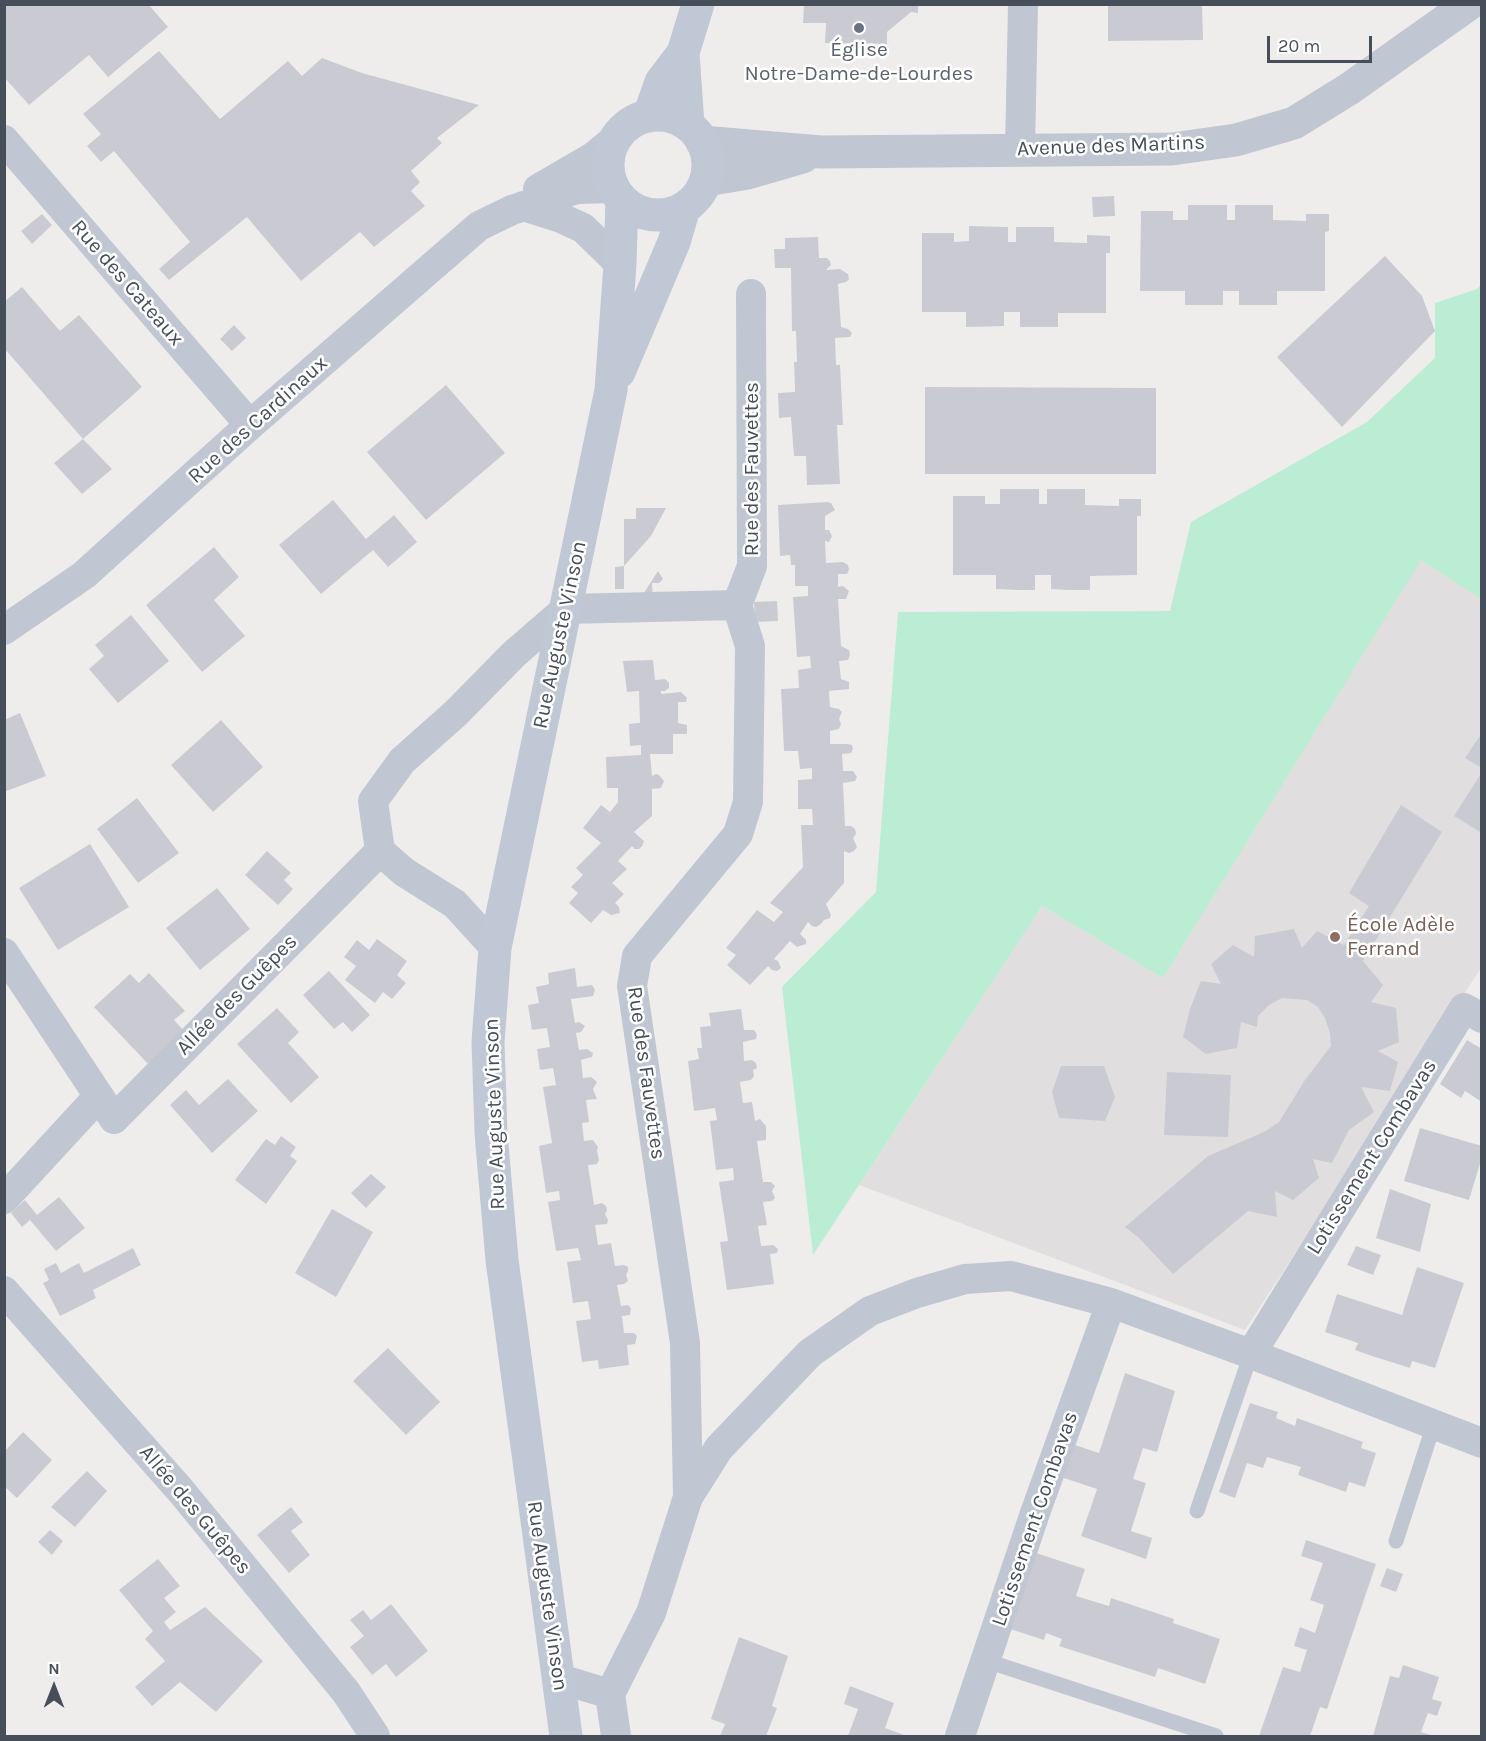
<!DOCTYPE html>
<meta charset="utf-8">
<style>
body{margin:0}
#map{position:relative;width:1486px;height:1741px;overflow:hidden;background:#efedec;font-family:Karla,sans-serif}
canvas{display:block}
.frame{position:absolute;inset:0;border:6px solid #464e59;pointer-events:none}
.north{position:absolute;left:24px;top:1657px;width:60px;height:60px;-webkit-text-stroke:4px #fff;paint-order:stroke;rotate:0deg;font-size:16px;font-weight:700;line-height:24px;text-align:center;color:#464e59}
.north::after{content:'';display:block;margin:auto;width:21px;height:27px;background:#464e59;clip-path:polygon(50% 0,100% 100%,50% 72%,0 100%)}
.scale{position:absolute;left:1267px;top:36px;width:105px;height:27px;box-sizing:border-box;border:3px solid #464e59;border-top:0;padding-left:8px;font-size:18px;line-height:21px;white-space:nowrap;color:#464e59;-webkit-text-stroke:4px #fff;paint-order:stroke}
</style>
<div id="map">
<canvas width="1486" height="1741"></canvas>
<div class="frame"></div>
<div class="north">N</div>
<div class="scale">20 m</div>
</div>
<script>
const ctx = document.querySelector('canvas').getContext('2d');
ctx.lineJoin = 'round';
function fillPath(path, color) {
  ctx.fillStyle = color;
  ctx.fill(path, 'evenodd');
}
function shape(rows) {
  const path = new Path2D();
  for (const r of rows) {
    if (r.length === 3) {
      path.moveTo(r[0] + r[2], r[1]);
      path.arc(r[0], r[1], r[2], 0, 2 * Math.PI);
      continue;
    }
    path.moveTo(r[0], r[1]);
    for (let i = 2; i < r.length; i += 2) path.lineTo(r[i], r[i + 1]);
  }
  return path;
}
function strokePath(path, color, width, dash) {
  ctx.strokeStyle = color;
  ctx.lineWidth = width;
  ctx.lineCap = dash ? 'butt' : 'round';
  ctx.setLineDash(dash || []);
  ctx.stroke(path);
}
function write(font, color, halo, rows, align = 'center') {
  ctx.font = font + ' Karla,sans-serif';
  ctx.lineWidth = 5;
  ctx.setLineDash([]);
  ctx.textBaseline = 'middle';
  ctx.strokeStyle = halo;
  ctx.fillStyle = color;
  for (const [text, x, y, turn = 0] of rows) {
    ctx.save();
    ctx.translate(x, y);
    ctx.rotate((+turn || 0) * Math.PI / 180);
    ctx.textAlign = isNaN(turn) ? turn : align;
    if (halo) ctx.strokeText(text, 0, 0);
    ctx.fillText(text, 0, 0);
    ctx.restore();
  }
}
const education = shape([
 [1421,559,1481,599,1481,968,1245,1330,859,1185,1042,906,1163,978]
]);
const green = shape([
 [1481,284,1481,599,1421,560,1163,978,1042,906,813,1255,782,987,876,892,898,612,1170,611,1191,522,1367,422,1435,358,1435,303,1477,289]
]);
const building = shape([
 [4,4,148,4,168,27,108,77,89,55,29,105,4,77],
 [804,4,918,4,918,13,911,12,887,32,887,44,825,43,826,23,803,23],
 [1108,4,1202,4,1203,40,1108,41],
 [159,51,220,119,288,61,302,76,322,58,362,73,479,105,437,138,442,143,411,171,420,182,411,191,425,206,374,247,360,232,301,281,247,217,169,280,159,269,190,242,114,151,101,162,87,146,101,134,83,114],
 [1114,196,1115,216,1093,217,1092,197],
 [1188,205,1227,205,1227,220,1235,220,1235,205,1273,205,1273,220,1306,221,1306,214,1329,214,1329,231,1325,232,1325,291,1277,291,1277,305,1239,305,1239,291,1223,291,1223,305,1185,305,1185,291,1140,291,1141,211,1173,211,1173,220,1188,220],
 [42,214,52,225,32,244,21,231],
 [969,226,1008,227,1008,242,1016,242,1016,227,1054,227,1054,242,1087,243,1087,235,1110,236,1110,253,1106,253,1106,313,1058,313,1058,327,1020,327,1020,312,1004,312,1004,326,966,327,966,312,922,312,922,233,954,233,954,242,969,241],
 [818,237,819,258,827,258,830,261,831,265,826,270,840,269,848,274,849,279,846,282,838,284,841,327,848,329,852,333,850,337,835,338,836,365,840,365,843,425,837,425,840,484,807,485,806,456,794,456,791,417,779,418,778,393,795,392,794,362,797,362,796,331,792,331,791,268,775,268,774,249,785,249,785,238],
 [1385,256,1422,296,1435,331,1342,427,1277,357],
 [22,287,60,331,79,315,142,387,83,439,4,348,4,302],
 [234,325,246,338,232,351,220,339],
 [446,385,505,453,426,520,367,452],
 [925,387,1156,388,1156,474,925,474],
 [83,439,112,469,82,494,54,463],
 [1000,489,1039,489,1039,504,1047,504,1047,489,1085,489,1085,505,1119,506,1119,499,1141,499,1141,516,1137,516,1137,575,1090,576,1090,590,1067,590,1051,589,1051,575,1035,575,1035,590,1019,590,996,589,996,575,953,575,953,496,985,496,985,504,1000,504],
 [333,500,366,539,394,515,417,542,388,567,373,550,321,594,279,545],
 [827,502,831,503,835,510,825,516,825,530,829,530,832,536,829,542,825,541,826,563,843,562,848,565,849,570,847,574,838,574,838,587,843,586,849,591,846,599,838,599,841,646,849,650,850,655,848,660,839,661,841,679,849,682,849,689,829,691,830,707,839,709,842,712,839,719,841,724,839,729,830,731,830,744,848,744,852,745,853,749,851,753,842,754,843,771,853,771,857,777,855,781,843,783,845,826,851,826,855,829,856,834,853,838,857,847,854,851,849,853,844,851,844,883,826,904,831,915,830,918,824,920,821,924,816,927,812,926,808,922,800,934,806,940,806,944,797,947,790,941,774,959,778,961,781,968,777,971,772,970,768,966,750,985,727,965,736,955,726,948,757,910,774,922,783,912,770,903,803,867,801,825,813,825,812,809,798,809,798,780,812,779,812,768,800,769,798,751,784,751,781,689,799,688,798,670,811,668,810,656,797,657,793,597,808,596,808,586,795,586,795,565,791,565,790,555,780,556,778,505],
 [636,508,666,508,651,536,624,566,624,519,636,519],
 [214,547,239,577,214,600,245,636,202,672,146,605],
 [624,566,624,589,615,589,615,567],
 [658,571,663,579,659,583,652,583,653,601,638,602],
 [777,601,778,621,755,622,754,602],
 [131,615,169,661,118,703,89,669,104,656,95,645],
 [653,660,655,680,665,679,669,683,669,688,665,691,661,691,661,694,681,692,687,698,686,702,678,702,678,723,687,725,687,734,673,734,673,754,650,754,652,776,656,774,659,775,664,781,661,788,652,789,652,816,634,832,644,841,642,846,639,849,635,849,632,846,618,861,627,869,612,883,624,894,615,903,619,907,620,913,611,915,603,910,591,923,569,903,578,893,571,887,583,875,576,868,601,843,583,828,601,805,610,812,618,802,618,788,607,788,606,757,641,755,641,745,630,746,629,724,640,723,639,691,627,692,623,661],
 [20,713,46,776,4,792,4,720],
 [221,720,263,767,213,812,171,765],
 [1482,733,1482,768,1465,758],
 [1482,772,1482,829,1480,832,1454,816],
 [137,798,179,853,138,883,97,829],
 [1401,805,1442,832,1363,961,1383,985,1371,1002,1396,1008,1399,1042,1378,1051,1398,1062,1390,1091,1361,1087,1374,1112,1349,1130,1332,1163,1313,1159,1319,1178,1293,1200,1275,1191,1277,1217,1248,1211,1173,1274,1139,1238,1125,1227,1208,1156,1264,1132,1279,1122,1305,1080,1331,1046,1330,1033,1325,1018,1318,1007,1307,1000,1282,998,1269,1005,1258,1016,1257,1027,1241,1022,1237,1048,1206,1054,1183,1037,1190,1009,1201,981,1221,984,1211,964,1233,945,1254,957,1255,936,1294,929,1302,948,1317,931,1344,945,1369,906,1349,893],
 [90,844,129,907,58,950,19,888],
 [267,851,291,873,284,880,293,889,278,905,245,875],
 [217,888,250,929,200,970,166,928],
 [377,939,407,961,397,975,406,983,392,999,383,992,375,1003,345,980,356,966,344,957,357,940,369,950],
 [575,968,577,987,592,985,595,990,593,996,571,999,575,1023,579,1022,585,1026,581,1032,576,1033,579,1050,587,1049,593,1053,592,1057,581,1060,583,1078,591,1077,597,1082,593,1089,597,1099,586,1100,589,1122,582,1123,584,1141,593,1140,598,1147,597,1151,599,1160,597,1164,588,1165,594,1205,602,1203,606,1206,607,1210,605,1214,608,1220,607,1224,595,1225,598,1245,611,1243,615,1266,624,1265,628,1267,628,1271,626,1275,628,1281,624,1284,617,1285,621,1306,628,1305,631,1308,630,1315,622,1316,624,1333,634,1333,637,1336,635,1344,627,1345,629,1365,599,1369,598,1360,582,1362,576,1321,591,1319,588,1301,573,1303,567,1262,581,1260,578,1248,556,1251,548,1202,560,1200,559,1191,546,1193,539,1146,552,1143,543,1087,556,1085,553,1068,540,1070,537,1049,550,1047,547,1028,532,1030,528,1005,539,1003,536,987,549,984,548,973],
 [329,971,370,1015,352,1032,343,1022,334,1029,303,995],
 [149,973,185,1011,174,1020,186,1033,150,1066,94,1007,130,974,139,983],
 [277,1008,299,1032,288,1043,319,1077,291,1103,237,1044],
 [741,1009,744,1030,754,1030,757,1035,756,1039,743,1042,744,1061,752,1060,756,1063,757,1068,753,1070,754,1076,751,1080,740,1082,743,1103,752,1102,755,1121,760,1119,766,1126,766,1140,757,1141,763,1182,771,1182,775,1186,772,1191,775,1198,772,1201,763,1202,767,1225,758,1226,761,1246,773,1245,778,1249,777,1253,770,1254,774,1284,727,1290,720,1242,728,1241,719,1182,734,1180,733,1168,716,1170,710,1121,717,1120,715,1108,694,1111,688,1061,699,1059,697,1048,702,1048,700,1027,711,1026,709,1013],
 [1467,1040,1482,1049,1482,1102,1465,1091,1461,1098,1440,1084],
 [1061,1066,1104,1066,1115,1097,1105,1121,1059,1118,1052,1092],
 [1167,1072,1231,1075,1228,1137,1164,1135],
 [228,1079,258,1111,212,1153,170,1105,186,1090,199,1105],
 [1420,1128,1482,1146,1482,1157,1469,1200,1404,1181],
 [281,1136,296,1147,290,1156,297,1161,266,1204,235,1180,266,1139,275,1145],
 [371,1174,386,1187,366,1208,351,1193],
 [1390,1189,1431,1204,1420,1252,1376,1238],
 [59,1197,85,1228,56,1251,30,1220,22,1227,11,1213,25,1200,37,1215],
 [332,1209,373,1232,336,1297,295,1273],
 [1356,1246,1381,1255,1373,1275,1347,1265],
 [133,1248,141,1265,93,1290,96,1298,60,1316,43,1283,49,1280,44,1269,56,1263,61,1273,79,1263,84,1273],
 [1417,1267,1464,1283,1435,1368,1412,1361,1410,1368,1372,1356,1355,1350,1358,1343,1325,1332,1337,1294,1402,1315],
 [388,1348,440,1402,406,1435,353,1381],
 [1125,1373,1175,1391,1157,1452,1143,1448,1133,1479,1146,1483,1131,1531,1152,1538,1146,1559,1081,1536,1097,1489,1061,1477,1072,1444,1099,1453],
 [1250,1403,1278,1412,1276,1418,1295,1426,1297,1418,1363,1442,1361,1448,1376,1453,1365,1487,1349,1482,1346,1492,1298,1475,1301,1467,1267,1457,1263,1468,1247,1463,1235,1498,1219,1492],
 [23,1432,52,1460,17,1498,4,1486,4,1452],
 [87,1471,107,1491,75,1527,51,1507],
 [291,1507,303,1522,291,1531,310,1555,289,1573,257,1535],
 [50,1530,63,1541,52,1555,38,1542],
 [1306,1540,1376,1564,1327,1709,1320,1707,1310,1736,1259,1736,1283,1667,1300,1672,1307,1650,1294,1646,1300,1627,1315,1633,1324,1605,1310,1600,1323,1563,1301,1556],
 [1036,1553,1085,1569,1076,1596,1109,1606,1111,1598,1174,1619,1173,1623,1220,1639,1205,1684,1158,1668,1155,1677,1059,1646,1062,1639,1046,1633,1044,1640,1010,1629],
 [158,1559,180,1586,164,1598,176,1612,164,1622,170,1630,205,1607,263,1661,216,1712,180,1682,152,1706,135,1687,165,1661,145,1639,153,1631,119,1590],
 [1387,1568,1403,1574,1396,1592,1380,1586],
 [391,1604,428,1651,396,1677,386,1664,372,1675,350,1647,364,1636,350,1620,363,1610,371,1620],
 [739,1637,788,1656,772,1706,777,1708,766,1736,720,1736,725,1724,711,1719],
 [1403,1665,1439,1677,1432,1699,1442,1702,1437,1716,1428,1713,1421,1732,1435,1736,1373,1736,1390,1676,1399,1678],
 [850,1686,894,1703,885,1728,907,1736,848,1736,858,1709,844,1704]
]);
const service = shape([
 [1197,1511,1251,1354],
 [1396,1541,1434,1424],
 [987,1661,1216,1736]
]);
const minor = shape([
 [4,140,250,425],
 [1020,150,1023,4],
 [538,189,593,157,615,139],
 [523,206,561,218,583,228,620,264],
 [4,630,84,575,250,425,479,226,512,210,577,189,613,188],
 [495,948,455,904,404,872,380,851,373,801,402,761,456,713,514,654,566,609,737,605],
 [4,953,114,1119,380,851],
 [4,1199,99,1096],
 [4,1291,181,1491,346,1692,375,1736],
 [1251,1354,1464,1008,1482,1018],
 [688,1497,685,1343,632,986,637,956,738,834,748,802,750,646,737,605,752,566,751,294],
 [557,1678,610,1694],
 [616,1736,610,1694,651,1613,688,1497,719,1448,810,1353,870,1311,917,1293,965,1279,1011,1276,1111,1303,1251,1354,1482,1443],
 [960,1736,1035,1513,1111,1303]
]);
const tertiary = shape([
 [702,142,821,152,1172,149,1236,140,1294,123,1349,89,1469,4],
 [706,180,748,173,803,157]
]);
const secondary = shape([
 [683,53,688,125],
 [658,165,50],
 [649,116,661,82,683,53,698,4],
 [619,372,674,242,684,208],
 [566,1736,502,1260,491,1133,488,1042,495,948,611,390,620,264,622,200]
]);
const markers = [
 [859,28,6,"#6b7280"],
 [1335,937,6,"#8d6e63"]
];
const worshipNames = [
 ["Église",859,50],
 ["Notre-Dame-de-Lourdes",859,74]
];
const streetNames = [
 ["Avenue des Martins",1111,146,-2],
 ["Rue des Cateaux",127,283,49],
 ["Rue des Cardinaux",258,420,-42],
 ["Rue des Fauvettes",752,469,-90],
 ["Rue Auguste Vinson",560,635,-78],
 ["Allée des Guêpes",237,995,-45],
 ["Rue des Fauvettes",646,1073,82],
 ["Rue Auguste Vinson",495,1114,-92],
 ["Lotissement Combavas",1372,1157,-58],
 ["Allée des Guêpes",195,1510,50],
 ["Lotissement Combavas",1035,1519,-71],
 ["Rue Auguste Vinson",547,1596,82]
];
const educationNames = [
 ["École Adèle",1347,925],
 ["Ferrand",1347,949]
];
fillPath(education, '#e0dede');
fillPath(green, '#bbecd4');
fillPath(building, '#cacbd2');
strokePath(service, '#c0c7d2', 15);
strokePath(minor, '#c0c7d2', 30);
strokePath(tertiary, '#c0c7d2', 33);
strokePath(secondary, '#c0c8d5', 33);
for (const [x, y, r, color] of markers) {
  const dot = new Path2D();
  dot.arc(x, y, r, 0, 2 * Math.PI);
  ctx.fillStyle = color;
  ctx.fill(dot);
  strokePath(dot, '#fff', 2);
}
write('21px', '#5b616d', '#fff', worshipNames);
write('21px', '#464e59', '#fff', streetNames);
write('21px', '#785e54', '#fff', educationNames, 'left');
</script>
